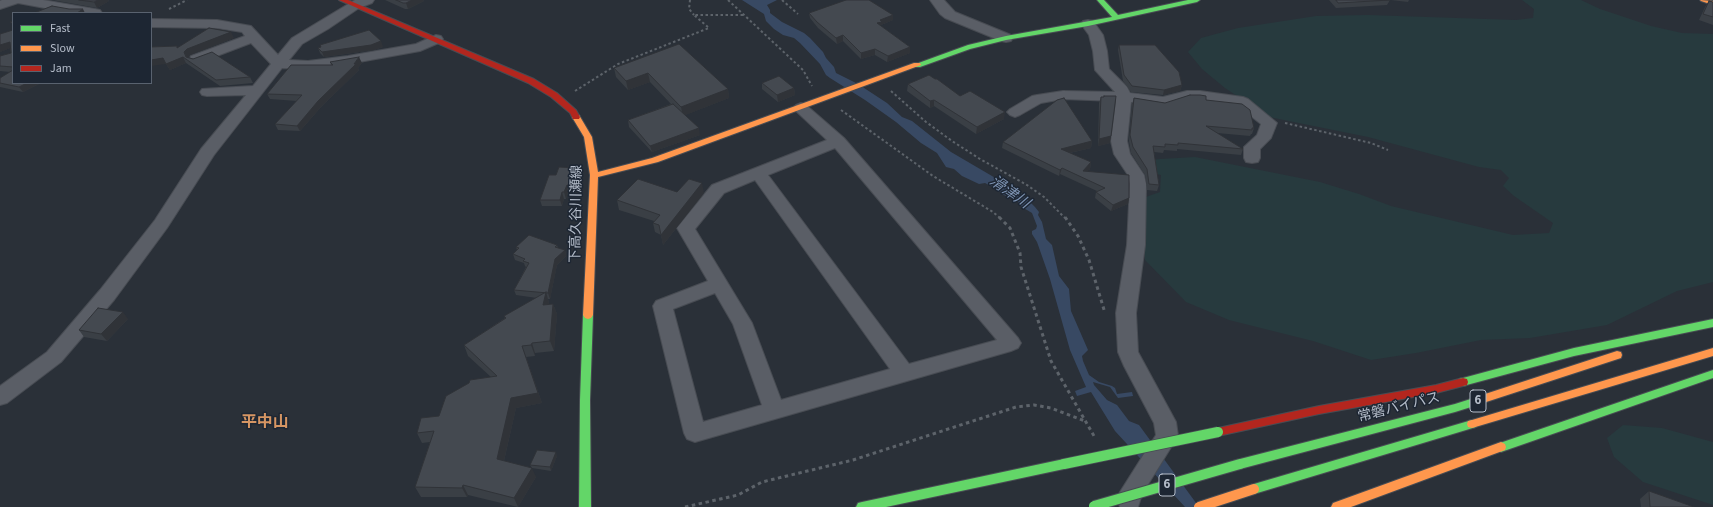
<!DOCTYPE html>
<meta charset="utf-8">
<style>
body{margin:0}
#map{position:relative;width:1713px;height:507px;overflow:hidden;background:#2a3038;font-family:"Source Sans 3",sans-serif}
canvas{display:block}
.legend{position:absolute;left:12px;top:12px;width:140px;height:72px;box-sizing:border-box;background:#1d2633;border:1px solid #59626f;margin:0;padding:5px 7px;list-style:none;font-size:12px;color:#b4bcc9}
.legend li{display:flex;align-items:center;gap:8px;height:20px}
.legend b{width:20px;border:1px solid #59626f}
</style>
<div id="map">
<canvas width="1713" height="507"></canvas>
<ul class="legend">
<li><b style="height:5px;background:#63d668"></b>Fast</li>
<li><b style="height:5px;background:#ff974d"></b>Slow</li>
<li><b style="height:5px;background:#b3261e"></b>Jam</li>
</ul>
</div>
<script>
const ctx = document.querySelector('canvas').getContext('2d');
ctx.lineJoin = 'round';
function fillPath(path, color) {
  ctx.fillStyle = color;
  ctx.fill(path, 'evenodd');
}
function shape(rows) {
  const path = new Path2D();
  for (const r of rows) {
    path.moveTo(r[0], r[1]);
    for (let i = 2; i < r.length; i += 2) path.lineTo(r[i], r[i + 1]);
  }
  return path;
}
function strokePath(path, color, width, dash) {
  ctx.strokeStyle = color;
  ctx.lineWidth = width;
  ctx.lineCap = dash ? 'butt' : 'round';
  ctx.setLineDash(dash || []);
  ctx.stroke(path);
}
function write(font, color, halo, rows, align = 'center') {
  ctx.font = font + ' "Source Sans 3","Noto Sans JP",sans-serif';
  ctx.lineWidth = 3;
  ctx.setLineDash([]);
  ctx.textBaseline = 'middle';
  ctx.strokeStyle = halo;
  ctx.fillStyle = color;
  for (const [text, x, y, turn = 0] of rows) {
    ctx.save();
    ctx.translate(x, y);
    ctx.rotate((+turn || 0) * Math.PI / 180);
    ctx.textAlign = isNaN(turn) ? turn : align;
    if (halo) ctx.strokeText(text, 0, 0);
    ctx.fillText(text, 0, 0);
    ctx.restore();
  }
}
const green = shape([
 [1522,0,1581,0,1600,9,1651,26,1682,33,1713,34,1713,282,1677,291,1607,325,1530,338,1481,340,1416,353,1371,360,1313,341,1229,320,1186,302,1145,260,1142,221,1143,198,1160,192,1161,175,1142,171,1145,161,1160,159,1195,157,1320,182,1359,194,1391,206,1513,235,1549,233,1553,223,1514,196,1503,186,1509,178,1501,170,1479,167,1368,137,1269,117,1225,88,1202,69,1188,52,1201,38,1238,28,1316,16,1368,15,1516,20,1533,18,1534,9],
 [1623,425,1662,428,1713,442,1713,505,1643,482,1614,457,1607,438]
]);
const water = shape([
 [742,0,777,0,767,5,770,10,770,13,782,22,804,33,810,38,823,52,826,58,834,67,836,73,858,84,887,103,902,117,912,121,951,152,1021,193,1035,207,1039,212,1038,215,1042,222,1046,239,1052,245,1059,276,1069,289,1071,311,1088,350,1082,356,1083,361,1089,375,1099,382,1112,386,1115,388,1117,394,1132,392,1133,396,1118,398,1110,387,1093,382,1094,385,1107,400,1117,405,1129,421,1139,425,1199,507,1185,507,1115,431,1091,392,1077,396,1075,391,1086,387,1070,350,1050,279,1037,242,1032,234,1032,231,1036,229,1037,226,1032,213,1022,207,1018,202,1002,194,997,189,985,183,979,184,962,176,954,169,946,167,937,153,921,143,896,122,865,100,830,78,826,75,820,64,800,43,794,38,783,35,774,29,766,21,764,14]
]);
const pathFar1 = shape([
 [690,0,689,9,694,15],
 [728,0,803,70,812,86],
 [782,0,798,14],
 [169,9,187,0],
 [575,91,618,64,709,28,694,15,743,15],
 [891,91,926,122,952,141,980,159,1027,185,1044,197,1065,218],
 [841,110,933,176,993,212,1000,218],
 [1285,123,1371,143,1388,150]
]);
const path = shape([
 [999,217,1010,228,1020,253,1021,267,1051,361,1094,436],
 [1065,217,1078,236,1089,260,1105,313],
 [685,507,738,495,762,482,853,460,1016,407,1034,405,1051,408,1085,421]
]);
const street = shape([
 [43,0,95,9,100,10,102,13,72,13,18,3,0,9,0,1,2,0,43,0],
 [355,0,374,0,372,3,359,8,328,29,302,44,289,60,308,61,348,56,416,44,436,35,441,36,443,39,441,42,420,51,348,64,308,69,282,68,214,155,167,228,114,300,61,362,7,403,0,405,0,386,47,352,100,290,155,220,201,149,246,95,207,96,202,95,200,92,202,89,253,86,271,64,251,43,201,62,196,63,191,62,189,59,191,56,245,36,242,32,217,28,151,27,151,19,217,20,251,26,278,55,292,38,355,0],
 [930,0,944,0,955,12,1011,35,1013,38,1011,41,1006,42,1001,41,945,18,940,14,930,0],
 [1088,20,1093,21,1103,35,1107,51,1109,69,1127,87,1130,93,1163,97,1187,91,1200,91,1243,97,1248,99,1277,123,1271,138,1260,149,1260,158,1258,162,1252,163,1246,162,1244,158,1244,147,1257,135,1261,124,1238,106,1200,99,1188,99,1164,107,1131,102,1127,141,1130,154,1144,175,1146,184,1145,245,1136,313,1138,352,1176,422,1178,436,1142,494,1138,507,1120,507,1118,502,1120,492,1156,435,1154,423,1124,366,1118,352,1116,313,1127,245,1130,184,1128,175,1114,154,1111,141,1116,101,1063,99,1041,103,1020,115,1015,117,1010,115,1007,112,1010,109,1032,96,1037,95,1063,91,1115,92,1095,70,1093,51,1089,35,1081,24,1083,21,1088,20],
 [801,103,806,105,844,138,1018,338,1021,343,1018,348,1011,351,695,442,687,439,684,433,653,306,656,301,708,281,677,228,712,185,827,140,796,111,793,108,796,105,801,103],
 [835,148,997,340,909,364,768,175,835,148],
 [755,180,890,369,781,400,752,323,695,229,724,193,755,180],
 [715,293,733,324,762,405,703,422,673,309,715,293]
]);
const fast = shape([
 [1097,0,1104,0,1118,15,1188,0,1200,0,1197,2,1088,26,1006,40,970,49,920,67,914,67,913,65,968,45,1006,36,1112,17,1097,0],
 [588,311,591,312,593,315,590,400,591,507,579,507,580,400,583,315,585,312,588,311],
 [1713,319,1713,327,1574,356,1463,386,1459,385,1458,382,1459,379,1463,378,1574,348,1713,319],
 [1713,370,1713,378,1501,452,1497,450,1496,447,1497,444,1713,370],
 [1480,396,1484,397,1485,400,1484,403,1455,412,1240,469,1236,467,1234,464,1236,461,1240,459,1455,404,1480,396],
 [1472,420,1476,421,1477,424,1476,427,1254,494,1250,492,1248,489,1250,486,1254,484,1472,420],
 [1064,459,1068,461,1070,464,1068,467,1064,469,886,507,856,507,858,503,862,502,1064,459]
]);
const slow = shape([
 [1700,0,1713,1,1713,5,1701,1,1700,0],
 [914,63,920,63,921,65,658,162,598,177,593,315,591,318,588,319,585,318,583,315,590,175,584,137,572,117,573,115,579,115,592,137,598,172,652,158,914,63],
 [1713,348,1713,356,1472,428,1468,427,1467,424,1468,421,1472,420,1713,348],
 [1617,351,1621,352,1622,355,1621,358,1480,404,1476,403,1475,400,1476,397,1617,351],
 [1501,442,1505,444,1506,447,1505,450,1351,507,1331,507,1333,503,1501,442]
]);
const jam = shape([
 [339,0,348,0,534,79,557,93,576,110,580,117,579,119,573,119,570,113,551,97,528,83,339,0],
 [1463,378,1467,379,1468,382,1467,385,1436,393,1319,414,1218,436,1214,435,1213,432,1214,429,1218,428,1319,406,1436,385,1463,378]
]);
const fastBridge = shape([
 [1064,464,1218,432],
 [1094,506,1240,464]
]);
const slowBridge = shape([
 [1199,507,1254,489]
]);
const wall = shape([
 [52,0,108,0,109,1,97,8],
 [385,0,423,0,424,1,408,9,405,9],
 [1329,0,1390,0,1387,5,1336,8],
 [1391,0,1409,0,1408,2],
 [1709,1,1713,2,1713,25,1699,20,1705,7],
 [809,13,893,15,893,20,881,25,881,26,910,47,910,53,887,62,875,55,861,59,843,41,837,44,818,28,810,18],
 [13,30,13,83,41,83,23,92,0,87,0,78,10,72,0,71,0,56,11,53,10,48,0,52,0,34],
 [234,38,190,55,188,57,250,77,253,83,220,86,186,63,170,70,166,64,178,47],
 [320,45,383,47,374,50,324,57,320,53,318,48,321,47],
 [1119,45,1182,85,1180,91,1163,95,1131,92,1123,81,1118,50],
 [330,62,362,63,358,68,359,70,321,107,300,131,278,130,275,124,297,101,270,99,267,94,331,65],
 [624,64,728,89,729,98,685,115,700,135,652,152,629,127,628,120,671,104,650,82,628,90,616,77,614,68],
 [762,83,794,88,795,95,778,102,762,89],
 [908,84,960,96,1004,119,976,134,934,106,930,108,907,91],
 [1101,97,1110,143,1098,146,1099,103],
 [1134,98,1165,103,1206,100,1254,128,1252,134,1251,134,1250,136,1217,133,1243,149,1241,155,1177,149,1177,151,1164,150,1163,153,1154,152,1159,185,1157,191,1147,190,1145,175,1131,153,1129,141,1132,104],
 [1092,141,1091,148,1070,153,1091,162,1090,169,1087,171,1129,198,1128,204,1111,211,1095,198,1096,192,1097,191,1060,174,1059,176,1002,148,1003,142],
 [576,174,571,192,568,192,566,199,564,199,562,206,542,206,540,200],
 [677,192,704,193,663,245,661,235,655,232,653,223,654,221,619,210,617,200],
 [557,245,558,248,565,250,566,256,557,265,550,299,548,299,549,303,549,304,553,304,557,314,554,351,535,353,535,356,526,357,542,403,516,408,504,461,536,477,518,507,468,495,467,497,421,497,415,487,430,442,422,443,417,433,491,377,468,356,464,345,505,318,504,316,537,298,516,295,514,290,526,267,525,266,524,263,515,260,513,254,517,250,516,247],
 [128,319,107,341,84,337,79,330],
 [557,456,551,471,532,468,530,465],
 [1649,491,1694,507,1641,507,1640,499]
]);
const shadedWall = shape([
 [98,0,108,0,109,1,97,8,94,2],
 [412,0,423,0,424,1,408,9,406,3],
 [83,9,85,13,77,13],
 [893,15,893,20,881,25,881,27,877,23,880,20],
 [231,32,234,38,190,55,188,58,190,63,184,52,187,49],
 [843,35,843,41,837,44,836,38],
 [381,41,383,47,374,50,324,57,322,52],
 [10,42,13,47,0,52,0,45],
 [910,47,910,53,887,62,888,56],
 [875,49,875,55,861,59,861,53],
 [183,57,186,63,170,70,166,64,151,66,151,60,163,58],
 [359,57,362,63,358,68,359,70,321,107,300,131,297,126,318,101,354,64],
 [648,73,650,82,628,90,626,81],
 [27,83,41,83,23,92,19,87],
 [1182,85,1180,91,1163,95,1164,90],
 [794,88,795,95,778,102,777,95],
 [728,89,729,98,683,116,681,107],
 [934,100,934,106,930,108,930,101],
 [1005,112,1004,119,976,134,977,127],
 [699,128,700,135,652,152,650,146],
 [1111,136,1110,143,1098,146,1099,139],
 [1092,141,1091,148,1060,155,1061,149],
 [1091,162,1090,169,1082,177,1083,171],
 [575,168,576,174,571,192,569,185],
 [1062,168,1060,174,1059,176,1060,170],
 [702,183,704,193,663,245,661,235],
 [567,185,568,192,566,199,564,192],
 [562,192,564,199,562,206,560,200],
 [1129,198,1128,204,1111,211,1113,205],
 [565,250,566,256,557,265,550,299,548,293,555,259],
 [546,292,549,303,547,315,543,305],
 [553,304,557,314,554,351,550,341],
 [123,312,128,319,107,341,101,334],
 [532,343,535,353,535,356,531,345],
 [522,346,542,403,516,408,502,469,497,459],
 [556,452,557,456,551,471,550,467],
 [532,468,536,477,518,507,514,498],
 [463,485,468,495,467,497,462,488]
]);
const building = shape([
 [79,0,98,0,94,2,79,0],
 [396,0,412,0,406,3,403,3,396,0],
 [846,0,869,0,893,15,880,20,882,22,877,23,910,47,888,56,875,49,861,53,843,35,836,38,817,22,809,13,846,0],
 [1336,0,1390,0,1338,3,1336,0],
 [1709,1,1713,2,1713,17,1703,14,1709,1],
 [52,6,69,9,83,9,77,13,34,13,52,6],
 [13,21,13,24,10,22,13,21],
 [209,28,231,32,187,49,184,52,186,57,193,59,212,52,250,77,216,80,183,57,166,64,163,58,151,60,151,47,177,46,177,48,209,28],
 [13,30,13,67,0,66,0,56,11,53,10,42,0,45,0,34,13,30],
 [369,30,381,41,371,45,322,52,318,48,321,47,320,45,369,30],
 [679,44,728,89,681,107,648,73,626,81,614,68,679,44],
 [1119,45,1155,45,1179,72,1182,85,1164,90,1132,86,1124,75,1119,45],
 [359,57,354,64,356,64,318,101,297,126,275,124,302,95,267,94,291,65,333,65,330,62,359,57],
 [13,70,13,83,27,83,19,87,0,83,0,78,13,70],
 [929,75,935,79,937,79,960,96,970,91,1005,112,977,127,934,100,930,101,908,84,929,75],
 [779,76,794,88,777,95,762,83,779,76],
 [1190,95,1200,95,1206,96,1206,100,1242,104,1250,110,1254,128,1252,128,1252,130,1206,126,1243,149,1178,143,1178,145,1165,144,1165,147,1153,146,1159,185,1149,184,1147,169,1133,147,1130,135,1134,98,1165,103,1190,95],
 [1104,96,1116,96,1111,136,1099,139,1101,97,1104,97,1104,96],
 [1064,98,1092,141,1061,149,1091,162,1083,171,1129,175,1129,198,1113,205,1096,192,1105,188,1062,168,1060,170,1003,142,1057,100,1064,98],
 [673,104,699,128,650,146,628,120,673,104],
 [559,167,575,168,569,185,567,185,564,192,562,192,560,200,540,200,549,175,556,175,559,167],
 [638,179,677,192,689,179,702,183,661,235,659,225,653,223,660,215,617,200,638,179],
 [529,235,557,245,555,247,565,250,555,259,548,293,514,290,529,263,523,261,525,259,513,254,519,248,516,247,529,235],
 [546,292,543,305,553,304,550,341,532,343,531,345,522,346,538,393,511,398,497,459,532,468,514,498,463,485,462,488,415,487,434,431,417,433,421,418,439,416,446,396,469,383,470,380,497,376,464,345,506,318,504,316,546,292],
 [98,308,123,312,101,334,79,330,98,308],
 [537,450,556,452,550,467,530,465,537,450],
 [1649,491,1694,507,1650,507,1649,491]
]);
const shields = [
 [1478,401,16],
 [1167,485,16]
];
const shieldNames = [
 ["6",1478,401],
 ["6",1167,485]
];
const streetNames = [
 ["下高久谷川瀬線",577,214,-89],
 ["常磐バイパス",1399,408,-14]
];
const waterNames = [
 ["滑津川",1009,193,35]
];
const quarterNames = [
 ["平中山",265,423]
];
fillPath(green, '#273a3e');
fillPath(water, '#384963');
strokePath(street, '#484c53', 2);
strokePath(fast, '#484c53', 2);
strokePath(slow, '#484c53', 2);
strokePath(jam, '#484c53', 2);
strokePath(pathFar1, '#5d636a', 2, [2.5, 2.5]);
strokePath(path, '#5d636a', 3, [3.5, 3.5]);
fillPath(street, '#5a5e66');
fillPath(fast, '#63d668');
fillPath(slow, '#ff974d');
fillPath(jam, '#b3261e');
strokePath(fastBridge, '#474c53', 12, []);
strokePath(slowBridge, '#474c53', 12, []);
strokePath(fastBridge, '#63d668', 10);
strokePath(slowBridge, '#ff974d', 10);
fillPath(wall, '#3a3f45');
fillPath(shadedWall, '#303338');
fillPath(building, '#444950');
strokePath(building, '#303338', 1);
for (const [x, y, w] of shields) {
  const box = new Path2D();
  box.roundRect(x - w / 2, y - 11, w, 22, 3);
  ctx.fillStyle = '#1d2633';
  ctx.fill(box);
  strokePath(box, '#b4bcc9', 1);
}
write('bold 13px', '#b4bcc9', null, shieldNames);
write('14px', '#b4bcc9', '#1d2633', streetNames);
write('italic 15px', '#7c92b1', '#1d2633', waterNames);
write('bold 16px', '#d59563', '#1d2633', quarterNames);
</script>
